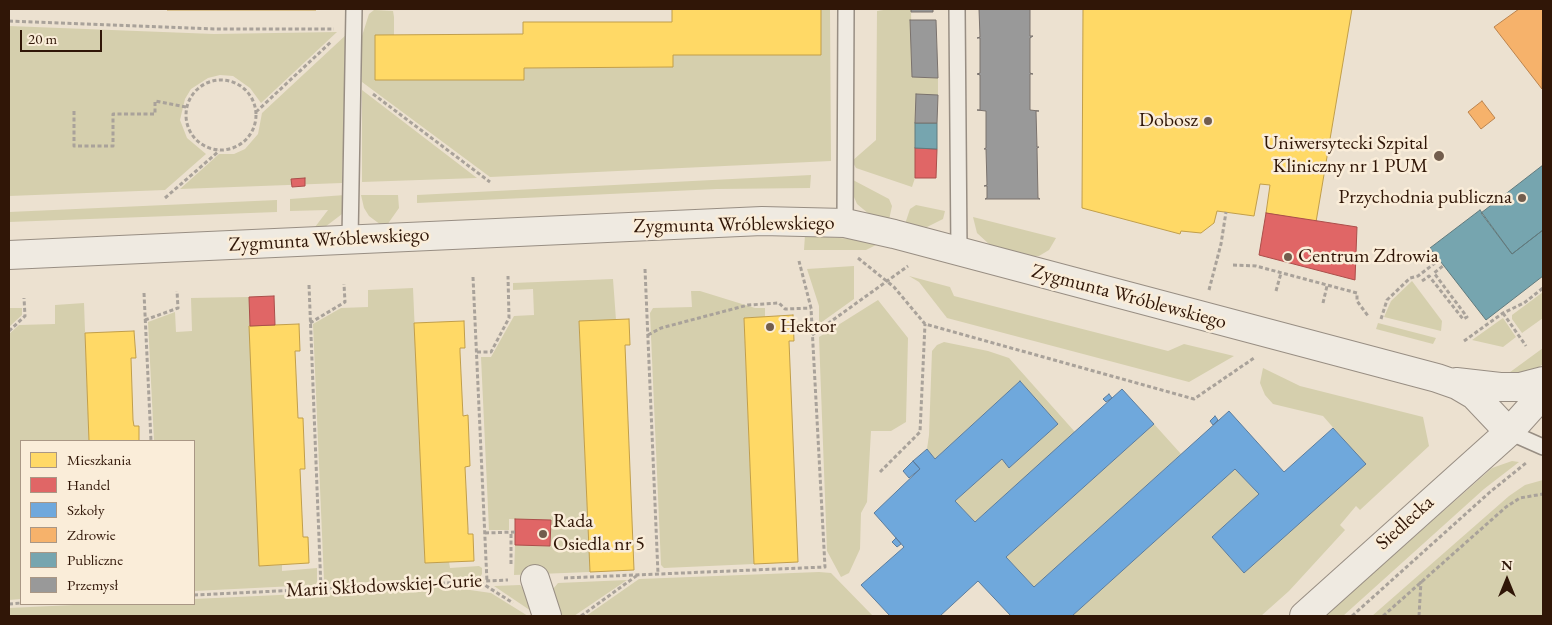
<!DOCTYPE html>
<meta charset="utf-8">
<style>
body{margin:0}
#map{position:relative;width:1552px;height:625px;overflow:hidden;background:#ece1d0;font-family:"EB Garamond",serif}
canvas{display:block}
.frame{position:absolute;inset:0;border:10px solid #301607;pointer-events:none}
.legend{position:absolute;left:20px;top:440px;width:175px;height:165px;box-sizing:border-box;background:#faedd9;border:1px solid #a99785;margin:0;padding:6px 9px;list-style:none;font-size:15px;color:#301607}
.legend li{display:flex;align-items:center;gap:10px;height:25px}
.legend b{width:25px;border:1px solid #a99785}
.north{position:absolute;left:1482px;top:555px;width:50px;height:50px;-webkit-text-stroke:4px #faedd9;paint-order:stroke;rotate:0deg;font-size:14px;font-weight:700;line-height:20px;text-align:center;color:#301607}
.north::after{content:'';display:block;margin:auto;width:18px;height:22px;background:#301607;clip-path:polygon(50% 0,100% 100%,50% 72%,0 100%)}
.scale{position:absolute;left:20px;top:30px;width:82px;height:22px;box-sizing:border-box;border:2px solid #301607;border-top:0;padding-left:6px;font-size:15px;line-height:18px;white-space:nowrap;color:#301607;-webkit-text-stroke:4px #faedd9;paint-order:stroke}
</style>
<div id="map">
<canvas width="1552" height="625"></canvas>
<div class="frame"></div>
<ul class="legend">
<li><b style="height:14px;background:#ffd966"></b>Mieszkania</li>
<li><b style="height:14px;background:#e06666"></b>Handel</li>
<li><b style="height:14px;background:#6fa8dc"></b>Szkoły</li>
<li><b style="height:14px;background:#f6b26b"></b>Zdrowie</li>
<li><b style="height:14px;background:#76a5af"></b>Publiczne</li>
<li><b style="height:14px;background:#999"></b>Przemysł</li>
</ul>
<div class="north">N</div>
<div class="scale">20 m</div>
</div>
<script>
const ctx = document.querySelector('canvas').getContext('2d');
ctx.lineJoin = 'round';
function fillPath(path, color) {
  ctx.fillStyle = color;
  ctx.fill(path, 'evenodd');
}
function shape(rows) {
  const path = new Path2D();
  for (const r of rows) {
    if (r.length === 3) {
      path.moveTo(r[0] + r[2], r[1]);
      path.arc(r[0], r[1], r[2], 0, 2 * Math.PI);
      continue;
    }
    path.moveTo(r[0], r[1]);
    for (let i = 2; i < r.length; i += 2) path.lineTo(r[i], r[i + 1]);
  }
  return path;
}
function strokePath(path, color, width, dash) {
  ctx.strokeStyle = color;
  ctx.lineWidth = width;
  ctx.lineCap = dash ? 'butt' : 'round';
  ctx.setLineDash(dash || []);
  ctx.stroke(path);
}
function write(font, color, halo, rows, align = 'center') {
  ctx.font = font + ' "EB Garamond",serif';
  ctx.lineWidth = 5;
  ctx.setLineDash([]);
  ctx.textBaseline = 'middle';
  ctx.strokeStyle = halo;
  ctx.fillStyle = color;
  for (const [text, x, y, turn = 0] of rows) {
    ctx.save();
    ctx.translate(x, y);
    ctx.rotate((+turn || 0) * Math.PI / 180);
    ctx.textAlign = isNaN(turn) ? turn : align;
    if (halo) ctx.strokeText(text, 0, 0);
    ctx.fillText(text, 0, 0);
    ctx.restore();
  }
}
const green = shape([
 [804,9,830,10,831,161,490,177,362,82,362,36,369,14,374,10,393,11,394,17,394,35,375,35,375,80,524,80,524,68,673,67,673,55],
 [890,9,911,9,912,77,938,78,938,95,916,95,915,178,912,187,856,168,852,161,876,140,877,11],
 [9,26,214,34,337,32,261,103,250,88,233,76,220,75,208,78,191,89,185,99,180,120,187,138,206,154,165,190,9,196],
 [347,34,342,183,180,189,219,154,234,154,245,149,258,134,262,113],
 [362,90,477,178,362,182],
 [811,175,810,188,717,189,417,203,417,195],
 [853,180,889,199,892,206,889,220,869,214,857,204,854,197],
 [345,195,342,214,325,227,315,227,328,210,290,211,290,199],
 [361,195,398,195,399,208,387,225,381,225,369,216,364,208],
 [277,200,277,212,9,222,9,212],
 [916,205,945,211,943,219,927,227,905,224,910,209],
 [973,217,1056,238,1049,250,1039,256,1028,256,990,245,977,233],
 [805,235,851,239,878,244,866,250,804,250],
 [854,266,854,299,819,324,819,306,807,269],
 [909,276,950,287,954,296,1168,351,1184,344,1234,356,1189,382,947,318,919,282],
 [613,279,616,320,579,322,590,572,514,575,515,545,550,546,551,520,509,519,509,530,489,530,481,357,491,357,514,316,534,315,533,289,513,290,513,283],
 [1412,281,1442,321,1441,331,1384,317,1391,301],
 [413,288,425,563,449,562,450,568,479,566,482,568,482,574,480,577,326,584,324,581,313,324,341,308,368,307,368,290],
 [691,291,700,291,755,308,765,308,765,317,744,318,754,564,664,568,661,565,650,313,653,308,692,307],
 [1543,292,1543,318,1522,333,1512,319,1512,315],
 [249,297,260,566,282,565,282,571,317,568,317,582,315,585,194,591,194,441,154,441,148,322,175,312,176,332,192,331,191,298],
 [878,300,908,338,906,422,891,431,871,431,867,502,861,513,860,549,849,573,841,577,827,551,819,337],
 [84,303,89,441,21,441,21,599,9,600,9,334,19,325,55,324,55,305],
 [9,308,22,308,22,315,9,327],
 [1503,318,1516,337,1503,347,1472,340],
 [1378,323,1436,338,1433,344,1376,329],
 [944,342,988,351,1009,358,1075,432,975,522,955,501,1002,459,1010,467,1058,424,1020,381,935,459,927,449,929,435,932,351,937,345],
 [1543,348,1543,364,1535,370,1502,378],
 [1263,368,1300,386,1423,417,1429,446,1360,510,1356,506,1340,525,1345,530,1289,591,1261,616,1072,616,1235,469,1259,494,1212,537,1244,573,1365,464,1323,416,1273,404,1265,395,1260,383],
 [1154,424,1181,454,1034,587,1006,557],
 [1512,461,1519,462,1484,489,1343,616,1325,616,1492,468],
 [1543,480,1543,616,1372,616,1509,496,1525,485],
 [819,572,831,573,873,616,586,616,639,579],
 [627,580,574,616,557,616,549,594,558,583],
 [520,585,531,596,537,615,494,586],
 [449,587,491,593,528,616,9,616,9,608,95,604,194,604,194,599]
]);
const homes = shape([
 [167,9,316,9,316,10,167,10,167,9],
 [672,9,821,9,821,55,673,55,673,67,524,68,524,80,375,80,375,35,523,34,523,22,672,22,672,9],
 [1083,9,1352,9,1316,222,1266,213,1270,185,1260,184,1254,216,1217,211,1214,223,1201,233,1181,231,1180,234,1082,208,1083,9],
 [793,315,794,341,789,341,798,562,754,564,744,318,793,315],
 [629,319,630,345,625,345,634,570,590,572,579,321,629,319],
 [464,321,465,348,460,348,460,352,463,416,468,415,470,466,465,467,468,529,468,534,473,534,474,561,425,563,414,323,464,321],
 [299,324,300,351,295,351,298,418,303,418,305,469,300,469,303,537,308,537,309,563,259,566,249,326,299,324],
 [134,331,136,358,131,358,133,420,134,426,139,426,139,441,89,441,85,333,134,331]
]);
const shops = shape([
 [915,148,937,149,936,178,915,178,915,148],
 [305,178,305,186,292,187,291,179,305,178],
 [1266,213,1357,227,1355,280,1259,255,1266,213],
 [274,296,275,325,250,326,249,297,274,296],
 [515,519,551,520,550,546,515,545,515,519]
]);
const schools = shape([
 [1020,381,1058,424,1009,468,1002,459,955,501,975,522,1122,389,1154,424,1006,557,1034,587,1229,411,1284,472,1333,428,1366,464,1244,573,1212,537,1259,494,1235,469,1072,616,1011,616,978,581,940,616,890,616,861,585,904,547,874,513,920,469,913,461,927,449,935,459,1020,381],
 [1109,394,1112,398,1106,402,1103,399,1109,394],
 [1215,416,1218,420,1213,425,1210,421,1215,416],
 [913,461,920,469,909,478,903,471,913,461],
 [896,538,901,544,897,547,892,542,896,538]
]);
const health = shape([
 [1519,9,1543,9,1542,89,1494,27,1519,9],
 [1482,101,1495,118,1481,129,1468,112,1482,101]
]);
const public = shape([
 [915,123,937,123,937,149,915,148,915,123],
 [1543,165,1543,230,1512,254,1481,213,1543,165],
 [1480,210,1512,254,1543,230,1543,276,1486,320,1430,248,1480,210]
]);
const industry = shape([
 [911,9,933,9,933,12,911,12,911,9],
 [979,9,1030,9,1030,36,1033,36,1030,38,1030,73,1033,74,1030,74,1030,110,1039,111,1036,111,1037,147,1039,147,1037,148,1038,198,1040,199,985,199,987,198,987,186,984,186,987,185,986,149,984,149,986,148,986,111,977,110,980,110,980,75,977,74,980,73,980,38,977,38,980,37,979,9],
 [910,20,936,20,938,78,912,77,910,20],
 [916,94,938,95,937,123,915,123,916,94]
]);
const path = shape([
 [9,21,214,29,334,29],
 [221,115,35],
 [373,94,490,182],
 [74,111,74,146,113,146,113,114,155,114,155,101,186,107],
 [256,112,332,41],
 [165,198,219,151],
 [858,258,894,287,925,324,1194,399,1254,358],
 [1233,265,1256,266,1357,293,1357,301,1368,316],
 [645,269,658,574],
 [473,277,487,582],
 [1422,281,1429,276,1463,319,1467,317,1434,273,1444,265],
 [309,285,321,589],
 [1209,290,1221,244,1226,212],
 [1276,291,1281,273],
 [144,293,151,441],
 [1323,303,1327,286],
 [1503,313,1526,346],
 [1381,319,1387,300,1410,278,1418,276,1439,260],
 [145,320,178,308,177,291],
 [310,323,345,302,344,284],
 [9,331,25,316,24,298],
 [648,335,661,328,748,305,779,303,785,309,811,308],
 [812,335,908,266],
 [1464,341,1503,313,1524,303,1543,288],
 [477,352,491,352,509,318,508,276],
 [880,472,920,432,925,324],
 [485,533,515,532],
 [511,564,511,532],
 [564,578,825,567,811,308,799,261],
 [480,582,513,603],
 [194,595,508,580],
 [9,604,21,603],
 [581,616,639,574],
 [1352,616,1490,492,1526,463],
 [1383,616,1506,507,1520,498,1543,494],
 [1419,616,1421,581]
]);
const service = shape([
 [957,9,959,252],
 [845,223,846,9],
 [350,239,354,9],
 [1509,432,1543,447]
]);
const minor = shape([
 [9,255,762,221,845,223,894,234,1437,378,1457,385,1474,395,1509,432],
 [1456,382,1500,387,1520,387,1543,381],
 [535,579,547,616],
 [1304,616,1509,432,1543,394]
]);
const markers = [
 [1208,121,5,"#725d4d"],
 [1439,156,6,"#725d4d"],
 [1522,198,5,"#725d4d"],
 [1288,257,5,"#725d4d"],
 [770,327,5,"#725d4d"],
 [543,534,5,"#725d4d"]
];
const poiNames = [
 ["Dobosz",1198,121],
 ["Uniwersytecki Szpital",1428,144],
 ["Kliniczny nr 1 PUM",1428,167],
 ["Przychodnia publiczna",1512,198],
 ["Centrum Zdrowia",1298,257,"left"],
 ["Hektor",780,327,"left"],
 ["Rada",553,522,"left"],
 ["Osiedla nr 5",553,545,"left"]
];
const streetNames = [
 ["Zygmunta Wróblewskiego",734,225,-1],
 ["Zygmunta Wróblewskiego",329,240,-3],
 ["Zygmunta Wróblewskiego",1129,297,15],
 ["Siedlecka",1405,523,-42],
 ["Marii Skłodowskiej-Curie",384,586,-3]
];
fillPath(green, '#d5cfad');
fillPath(homes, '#ffd966');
strokePath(homes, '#c19e4a', 1);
fillPath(shops, '#e06666');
strokePath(shops, '#ab4e4a', 1);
fillPath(schools, '#6fa8dc');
strokePath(schools, '#5c7c9c', 1);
fillPath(health, '#f6b26b');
strokePath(health, '#bb834d', 1);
fillPath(public, '#76a5af');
strokePath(public, '#617a7d', 1);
fillPath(industry, '#999');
strokePath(industry, '#7a726d', 1);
strokePath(service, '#988e83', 18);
strokePath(minor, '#988e83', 30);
strokePath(path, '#a9a29a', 3, [4, 2.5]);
strokePath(service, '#efeae1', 15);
strokePath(minor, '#efeae1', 28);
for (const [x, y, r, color] of markers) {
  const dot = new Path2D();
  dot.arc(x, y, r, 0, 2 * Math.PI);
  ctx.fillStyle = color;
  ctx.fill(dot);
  strokePath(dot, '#faedd9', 2);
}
write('20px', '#301607', '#faedd9', poiNames, 'right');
write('20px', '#301607', '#faedd9', streetNames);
</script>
